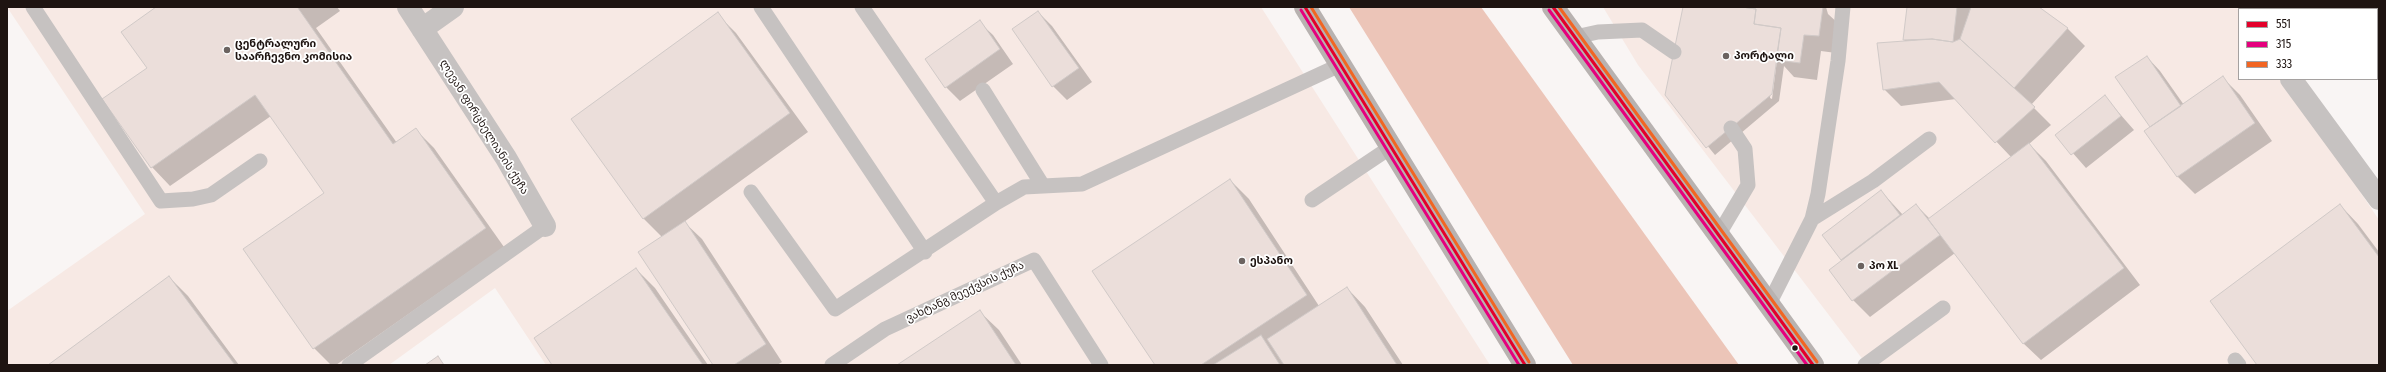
<!DOCTYPE html>
<meta charset="utf-8">
<style>
body{margin:0}
#map{position:relative;width:2386px;height:372px;overflow:hidden;background:#f9f5f4;font-family:"Fira Sans Condensed",sans-serif}
canvas{display:block}
.frame{position:absolute;inset:0;border:8px solid #1e1411;pointer-events:none}
.legend{position:absolute;left:2238px;top:8px;width:140px;height:72px;box-sizing:border-box;background:#fff;border:1px solid #a5a1a0;margin:0;padding:5px 7px;list-style:none;font-size:12px;color:#1e1411}
.legend li{display:flex;align-items:center;gap:8px;height:20px}
.legend b{width:20px;border:1px solid #a5a1a0}
</style>
<div id="map">
<canvas width="2386" height="372"></canvas>
<div class="frame"></div>
<ul class="legend">
<li><b style="height:5px;background:#e4002b"></b>551</li>
<li><b style="height:5px;background:#e5007d"></b>315</li>
<li><b style="height:5px;background:#f26522"></b>333</li>
</ul>
</div>
<script>
const ctx = document.querySelector('canvas').getContext('2d');
ctx.lineJoin = 'round';
function fillPath(path, color) {
  ctx.fillStyle = color;
  ctx.fill(path, 'evenodd');
}
function shape(rows) {
  const path = new Path2D();
  for (const r of rows) {
    path.moveTo(r[0], r[1]);
    for (let i = 2; i < r.length; i += 2) path.lineTo(r[i], r[i + 1]);
  }
  return path;
}
function strokePath(path, color, width, dash) {
  ctx.strokeStyle = color;
  ctx.lineWidth = width;
  ctx.lineCap = dash ? 'butt' : 'round';
  ctx.setLineDash(dash || []);
  ctx.stroke(path);
}
function write(font, color, halo, rows, align = 'center') {
  ctx.font = font + ' "Fira Sans Condensed","Noto Sans Georgian",sans-serif';
  ctx.lineWidth = 3.5;
  ctx.setLineDash([]);
  ctx.textBaseline = 'middle';
  ctx.strokeStyle = halo;
  ctx.fillStyle = color;
  for (const [text, x, y, turn = 0] of rows) {
    ctx.save();
    ctx.translate(x, y);
    ctx.rotate((+turn || 0) * Math.PI / 180);
    ctx.textAlign = isNaN(turn) ? turn : align;
    if (halo) ctx.strokeText(text, 0, 0);
    ctx.fillText(text, 0, 0);
    ctx.restore();
  }
}
const built = shape([
 [7,7,1261,7,1490,365,546,365,495,288,389,365,7,365,7,311,145,214],
 [1603,7,2237,7,2239,11,2239,79,2285,79,2379,220,2379,365,1867,365,1638,65]
]);
const forest = shape([
 [1349,7,1481,7,1739,365,1573,365]
]);
const shadow = shape([
 [158,7,337,7,340,11,316,28,397,143,416,130,434,148,504,247,336,365,331,365,314,348,325,193,271,116,170,186,152,167,148,68],
 [1681,7,1826,7,1828,14,1840,25,1836,53,1821,51,1817,80,1794,77,1784,66,1779,101,1715,155,1666,95,1684,9],
 [1775,58,1777,60,1772,99,1770,98],
 [1908,7,2038,7,2068,29,2085,46,2031,105,2051,125,2029,144,2046,161,2140,285,2041,360,2023,343,1955,253,1870,317,1853,300,1830,270,1843,260,1823,235,1881,191,1903,215,1916,205,1930,219,2011,157,1956,99,1901,106,1884,89,1906,42,1904,40],
 [1038,12,1052,26,1092,82,1067,100,1053,86],
 [717,14,736,33,808,132,684,222,702,239,782,362,777,365,714,365,662,237,644,219,572,119],
 [979,22,993,35,1013,64,960,101,946,87],
 [2147,57,2160,71,2184,105,2223,78,2240,95,2272,141,2195,194,2178,177,2146,131,2151,127],
 [2105,97,2134,130,2086,168,2057,135],
 [1230,180,1249,199,1319,306,1347,288,1365,307,1403,365,1156,365],
 [2340,205,2358,224,2379,252,2379,365,2258,365],
 [636,269,655,288,708,365,553,365],
 [169,277,188,296,239,365,49,365],
 [980,312,999,330,1022,365,899,365]
]);
const building = shape([
 [156,7,300,7,298,8,393,144,416,128,486,228,313,349,243,249,324,193,255,95,151,168,102,99,147,68,121,32,156,7],
 [1683,7,1742,7,1756,9,1754,24,1781,28,1772,94,1706,148,1665,95,1683,7],
 [1742,7,1823,7,1819,36,1804,35,1800,63,1776,60,1781,28,1754,24,1756,9,1742,7],
 [1907,7,1957,7,1953,42,1932,39,1903,40,1907,7],
 [1971,7,2039,7,2068,28,2014,88,1960,39,1971,7],
 [1038,11,1079,68,1052,87,1012,29,1038,11],
 [718,12,790,113,643,219,571,119,718,12],
 [980,20,1000,49,945,88,925,59,980,20],
 [1932,39,1953,42,1960,39,2035,107,1995,143,1939,82,1883,90,1877,43,1932,39],
 [2147,56,2181,106,2150,127,2115,77,2147,56],
 [2223,76,2255,123,2177,177,2144,131,2223,76],
 [2105,95,2121,116,2071,155,2055,135,2105,95],
 [2029,143,2124,268,2023,344,1928,219,2029,143],
 [1230,179,1307,295,1201,365,1155,365,1092,271,1230,179],
 [1881,190,1900,215,1841,260,1822,235,1881,190],
 [1916,204,1940,235,1852,301,1829,270,1916,204],
 [2340,204,2379,257,2379,365,2257,365,2210,301,2340,204],
 [685,221,766,344,734,365,713,365,638,252,685,221],
 [636,268,703,365,552,365,534,338,636,268],
 [169,276,235,365,48,365,169,276],
 [1347,287,1397,365,1284,365,1267,339,1347,287],
 [980,310,1016,365,897,365,980,310],
 [1261,335,1280,365,1213,365,1261,335],
 [438,356,444,365,425,365,438,356]
]);
const service = shape([
 [33,7,161,201,193,199,211,195,260,161],
 [761,7,925,252],
 [862,7,996,203],
 [1575,37,1598,32,1642,30,1674,52],
 [983,90,1043,186],
 [751,192,835,309,996,203,1024,187,1082,184,1340,65],
 [1312,200,1391,147],
 [1812,219,1873,181,1929,139],
 [1719,234,1748,185,1745,149,1731,128],
 [1769,304,1812,219,1818,194,1838,61,1843,7],
 [2235,360,2239,365],
 [349,365,545,226],
 [832,365,885,329,1034,260,1101,365],
 [1865,365,1943,308]
]);
const minor = shape([
 [408,7,506,158,545,226],
 [422,29,453,7],
 [2291,79,2379,199]
]);
const trunk = shape([
 [1305,7,1525,365],
 [1553,7,1813,365]
]);
const bus1 = shape([
 [1305,7,1525,365],
 [1553,7,1813,365]
]);
const bus2 = shape([
 [1301,10,1519,365],
 [1549,10,1807,365]
]);
const bus3 = shape([
 [1311,7,1529,362],
 [1559,7,1817,362]
]);
const markers = [
 [227,50,4,"#6b6360"],
 [1726,56,4,"#6b6360"],
 [1242,261,4,"#6b6360"],
 [1861,266,4,"#6b6360"],
 [1795,348,3.5,"#1e1411"]
];
const poiNames = [
 ["ცენტრალური",235,44],
 ["საარჩევნო კომისია",235,57],
 ["პორტალი",1734,56],
 ["ესპანო",1250,261],
 ["პო XL",1869,266]
];
const streetNames = [
 ["ლევან ფირცხელიანის ქუჩა",484,127,58],
 ["ვახტანგ მეექვსის ქუჩა",965,292,-25]
];
fillPath(built, '#f7e9e4');
fillPath(forest, '#ecc5b8');
fillPath(shadow, '#0003');
fillPath(building, '#ebdeda');
strokePath(building, '#d1cac8', 1);
strokePath(service, '#c6c2c1', 15);
strokePath(minor, '#c6c2c1', 22);
strokePath(trunk, '#b8b2b0', 22);
strokePath(bus1, '#e4002b', 3);
strokePath(bus2, '#e5007d', 3);
strokePath(bus3, '#f26522', 3);
for (const [x, y, r, color] of markers) {
  const dot = new Path2D();
  dot.arc(x, y, r, 0, 2 * Math.PI);
  ctx.fillStyle = color;
  ctx.fill(dot);
  strokePath(dot, '#fff', 1.5);
}
write('bold 11px', '#1e1411', '#fff', poiNames, 'left');
write('11px', '#1e1411', '#fff', streetNames);
</script>
